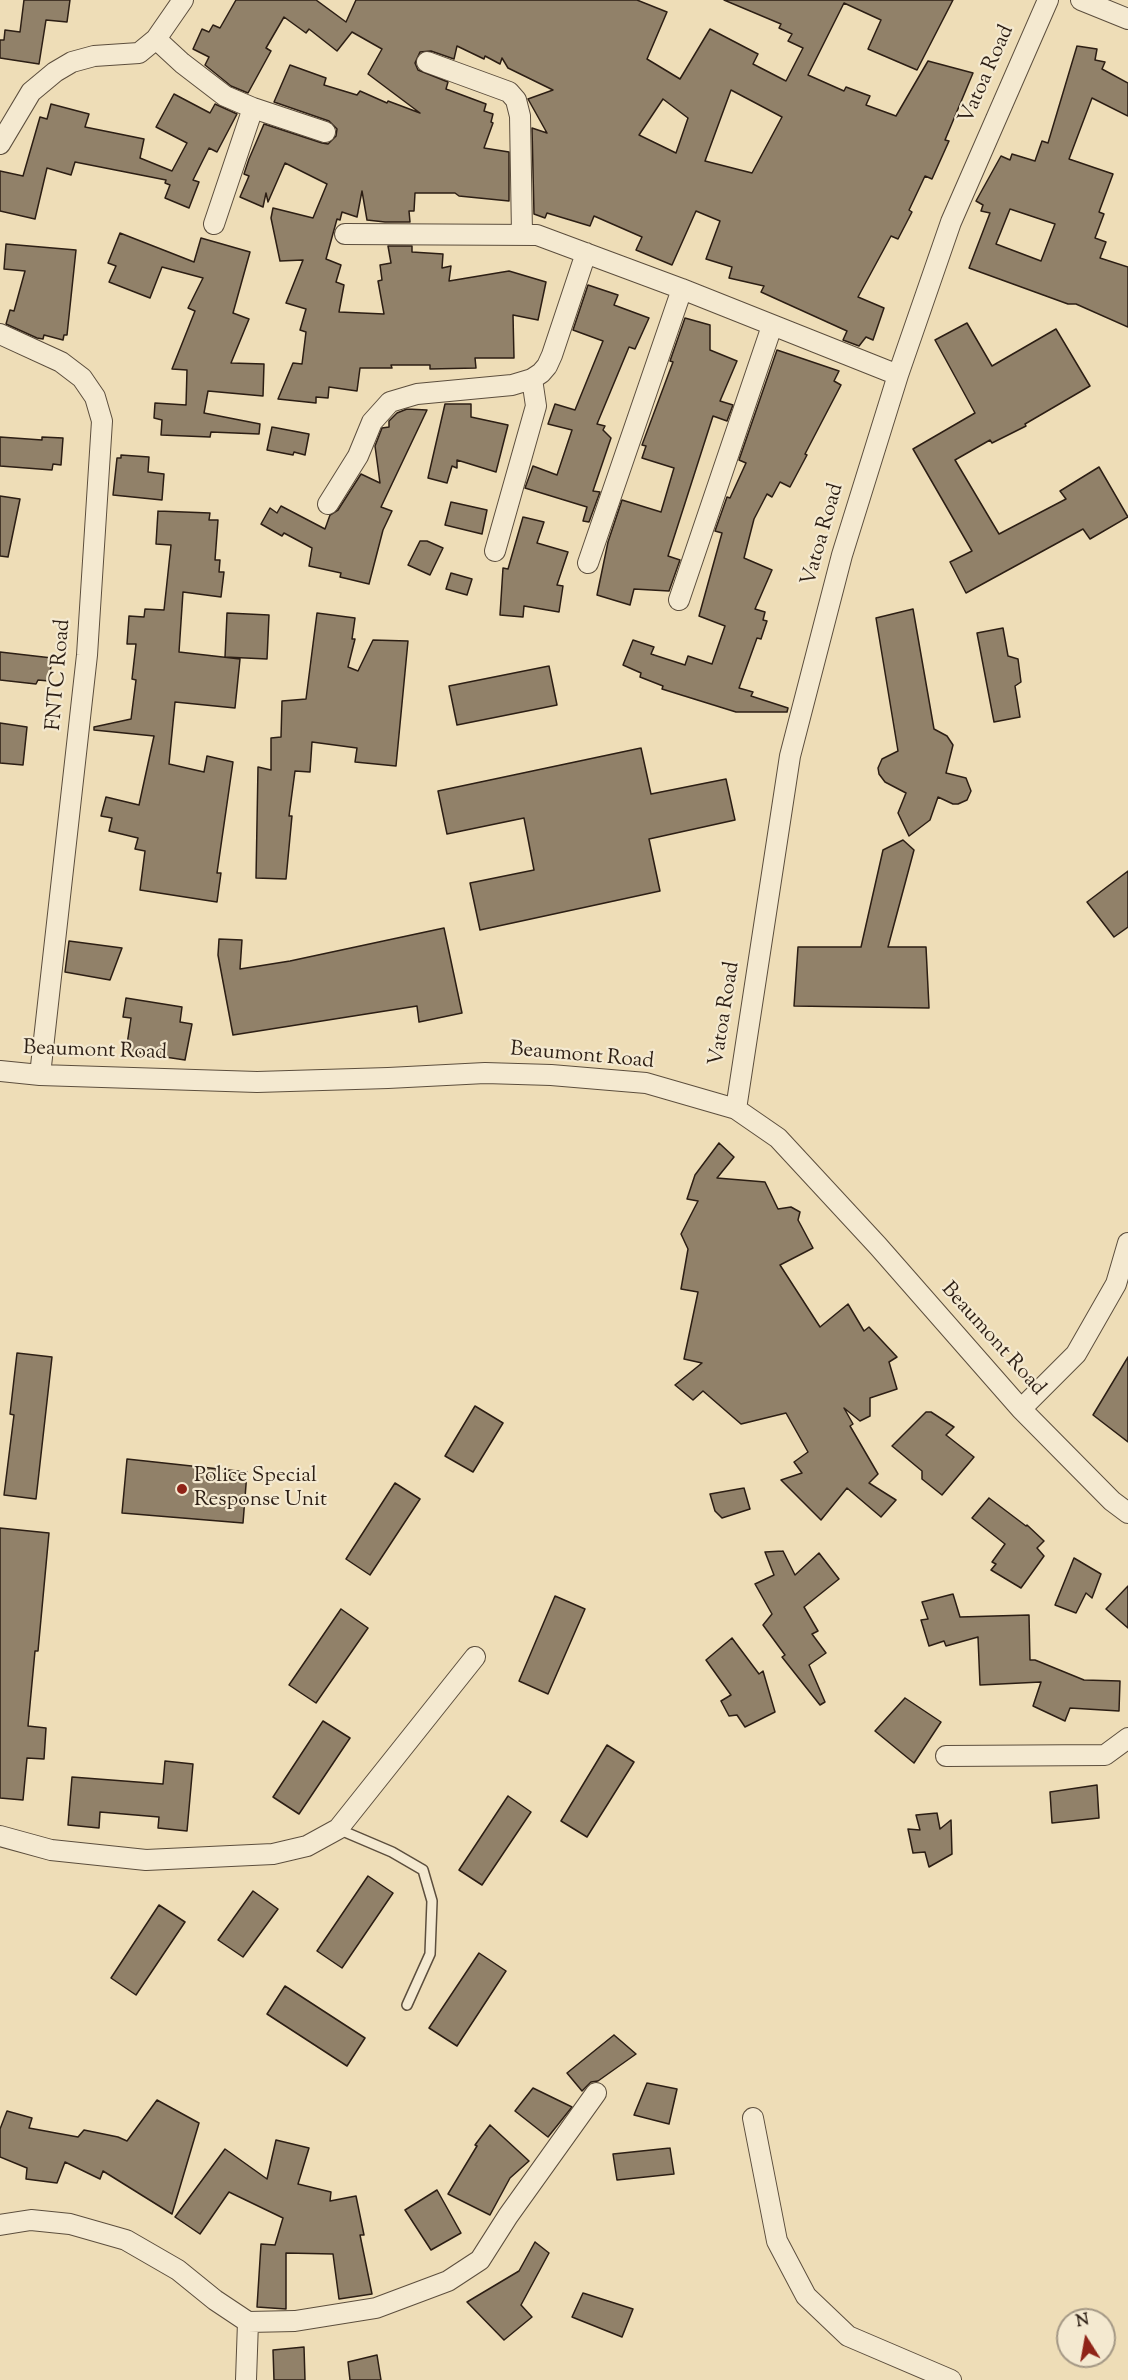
<!DOCTYPE html>
<style>
body{margin:0}
#map{position:relative;width:1128px;height:2380px;overflow:hidden;background:#eeddb7;font-family:"Sorts Mill Goudy",serif}
canvas{display:block}
.north{position:absolute;left:1056px;top:2308px;width:60px;height:60px;box-sizing:border-box;background:#f4e9d0;border:2px solid #a49885;border-radius:50%;rotate:349deg;font-size:16px;font-weight:700;line-height:24px;text-align:center;color:#2c1e14}
.north::after{content:'';display:block;margin:auto;width:21px;height:27px;background:#8f2418;clip-path:polygon(50% 0,100% 100%,50% 72%,0 100%)}
</style>
<div id="map">
<canvas width="1128" height="2380"></canvas>
<div class="north">N</div>
</div>
<script>
const ctx = document.querySelector('canvas').getContext('2d');
ctx.lineJoin = 'round';
function fillPath(path, color) {
  ctx.fillStyle = color;
  ctx.fill(path, 'evenodd');
}
function shape(rows) {
  const path = new Path2D();
  for (const r of rows) {
    path.moveTo(r[0], r[1]);
    for (let i = 2; i < r.length; i += 2) path.lineTo(r[i], r[i + 1]);
  }
  return path;
}
function strokePath(path, color, width, dash) {
  ctx.strokeStyle = color;
  ctx.lineWidth = width;
  ctx.lineCap = dash ? 'butt' : 'round';
  ctx.setLineDash(dash || []);
  ctx.stroke(path);
}
function write(font, color, halo, rows, align = 'center') {
  ctx.font = font + ' "Sorts Mill Goudy",serif';
  ctx.lineWidth = 4.5;
  ctx.setLineDash([]);
  ctx.textBaseline = 'middle';
  ctx.strokeStyle = halo;
  ctx.fillStyle = color;
  for (const [text, x, y, turn = 0] of rows) {
    ctx.save();
    ctx.translate(x, y);
    ctx.rotate((+turn || 0) * Math.PI / 180);
    ctx.textAlign = isNaN(turn) ? turn : align;
    if (halo) ctx.strokeText(text, 0, 0);
    ctx.fillText(text, 0, 0);
    ctx.restore();
  }
}
const building = shape([
 [24,0,70,0,67,22,46,20,39,64,0,58,0,40,4,40,5,30,20,32,24,0],
 [236,0,316,0,346,22,356,0,637,0,667,12,647,59,680,79,710,29,758,54,753,64,786,81,803,48,788,41,792,34,779,28,781,24,724,0,953,0,917,70,868,49,881,20,844,3,808,75,844,91,846,87,870,96,866,105,896,116,928,61,973,73,945,140,949,141,932,179,925,176,909,210,912,212,898,239,891,236,858,297,884,308,873,340,866,337,859,346,843,340,847,331,761,292,764,286,729,278,732,267,706,259,720,221,696,211,672,265,636,250,642,237,594,216,590,226,547,213,545,218,534,214,532,128,547,133,528,99,553,90,508,68,502,58,500,64,485,56,484,59,457,46,454,59,431,51,420,52,415,63,418,70,448,82,446,89,486,104,484,111,493,114,491,122,493,123,484,148,509,152,509,201,459,196,455,193,415,193,414,211,409,211,410,222,385,222,367,220,362,191,357,217,342,212,340,220,337,219,326,259,341,265,336,282,344,285,339,312,384,314,378,281,382,280,380,265,391,263,388,246,412,246,412,252,443,254,442,268,451,266,449,281,509,271,546,282,538,320,513,315,514,358,475,358,476,368,430,369,430,365,391,365,392,368,360,368,357,391,329,387,328,398,316,397,316,403,278,399,293,363,302,364,306,332,300,330,306,309,286,303,303,260,280,261,271,218,273,208,313,218,327,184,285,163,268,202,266,193,263,207,240,197,249,176,244,174,249,159,264,124,322,143,328,144,336,136,337,129,329,121,274,102,290,65,326,78,324,85,357,95,360,91,387,103,388,101,420,113,368,74,382,49,352,32,337,51,309,29,306,33,284,17,266,48,271,51,248,93,231,86,205,65,209,57,193,49,202,29,209,32,213,25,220,28,236,0],
 [731,90,782,117,752,173,705,161,731,90],
 [663,99,688,118,676,153,639,135,663,99],
 [1077,46,1097,49,1095,60,1105,62,1102,69,1128,83,1128,116,1092,98,1069,159,1113,174,1099,212,1104,214,1095,238,1106,242,1100,258,1128,267,1128,327,1076,304,1068,304,969,268,990,213,981,211,983,205,976,201,1001,156,1010,160,1012,154,1035,161,1042,141,1048,143,1077,46],
 [1010,209,1055,224,1041,261,996,244,1010,209],
 [174,94,210,113,215,104,237,114,217,152,209,148,193,180,199,182,189,208,165,198,170,185,165,183,166,180,75,162,71,175,47,168,35,219,0,211,0,171,23,176,40,117,47,119,51,104,89,114,85,127,144,139,140,158,172,171,187,143,156,127,174,94],
 [120,233,194,262,201,238,250,252,233,313,249,319,231,363,264,364,263,396,208,391,204,413,260,424,259,434,211,432,210,437,161,435,162,420,154,418,155,403,186,405,187,370,172,369,195,311,188,308,203,278,162,267,150,298,109,282,116,266,108,263,120,233],
 [6,244,76,250,67,335,64,335,63,340,44,335,43,339,37,338,6,324,10,310,14,311,25,271,4,269,6,244],
 [588,285,618,295,614,305,649,318,635,349,629,347,597,424,605,426,603,430,611,438,593,491,600,492,589,522,583,521,587,507,525,488,533,466,557,475,572,430,548,424,555,404,575,410,603,341,573,330,588,285],
 [685,318,710,325,710,350,737,361,720,401,733,405,727,421,713,416,668,556,680,560,669,591,634,589,630,605,597,595,608,542,622,500,661,512,674,468,642,458,646,446,642,445,673,362,670,361,685,318],
 [967,323,992,366,1056,329,1090,386,1025,424,1026,426,992,443,990,440,955,460,999,534,1066,499,1060,491,1099,467,1128,517,1090,539,1083,529,966,593,950,562,972,551,913,449,975,413,935,340,967,323],
 [777,350,839,371,834,381,841,385,805,454,807,455,790,487,780,482,772,497,767,494,754,519,744,558,772,570,755,609,765,612,763,620,767,621,761,639,757,638,739,688,753,692,751,696,788,708,787,712,736,712,662,689,663,686,640,677,641,673,623,665,633,640,654,647,651,654,685,665,688,656,712,664,725,626,699,616,722,533,715,531,727,497,730,498,746,463,739,460,777,350],
 [445,404,471,404,471,417,508,425,496,472,457,460,457,468,452,466,447,483,428,478,445,404],
 [407,409,427,410,381,507,392,511,383,530,369,584,340,577,341,573,309,566,312,548,284,533,282,536,261,524,270,508,277,513,281,506,325,529,330,515,338,510,361,474,380,483,375,446,382,428,389,427,389,421,397,413,407,409],
 [272,427,309,434,305,455,294,452,293,455,267,450,272,427],
 [0,437,42,440,42,437,63,438,61,465,53,464,52,470,0,466,0,437],
 [121,455,149,457,148,472,164,474,162,500,113,495,117,458,121,458,121,455],
 [0,496,20,499,8,557,0,556,0,496],
 [451,502,487,510,482,534,445,525,451,502],
 [158,511,210,513,209,520,218,520,215,560,220,560,219,572,224,572,221,597,183,592,179,652,240,659,235,708,175,702,169,764,204,772,207,756,233,762,217,873,221,873,217,902,140,890,145,851,135,849,138,838,109,831,112,818,101,816,106,797,139,805,154,736,94,730,94,727,131,719,136,680,132,679,136,644,127,644,129,616,144,617,145,609,164,610,171,545,156,544,158,511],
 [523,517,544,522,537,543,568,552,557,585,563,586,559,612,524,606,523,617,500,615,503,568,508,569,523,517],
 [420,541,427,541,443,548,430,575,408,565,420,541],
 [451,573,472,579,467,595,446,589,451,573],
 [913,609,934,729,947,736,953,745,946,773,966,778,971,791,967,800,958,804,953,804,938,797,930,820,909,836,898,813,906,793,885,782,879,774,878,768,882,759,898,751,876,618,913,609],
 [227,613,269,615,267,659,225,657,227,613],
 [317,613,355,618,352,639,355,639,348,667,358,671,373,640,408,641,396,766,355,762,357,748,312,742,310,772,295,771,289,816,292,816,286,879,256,878,258,767,271,770,271,738,281,737,282,701,306,699,317,613],
 [1003,628,1008,656,1018,659,1021,682,1015,686,1020,717,994,722,977,633,1003,628],
 [0,652,52,658,49,681,38,680,36,684,0,680,0,652],
 [549,666,557,705,457,725,449,686,549,666],
 [0,723,27,727,23,765,0,763,0,723],
 [641,748,651,794,726,779,735,820,649,839,660,891,480,930,470,883,534,870,524,818,447,834,438,791,641,748],
 [903,840,914,850,888,947,926,947,929,1008,794,1006,798,947,861,947,883,850,903,840],
 [1128,871,1128,927,1114,937,1087,902,1128,871],
 [444,928,462,1013,419,1022,417,1006,233,1035,218,955,219,939,242,940,240,969,290,961,444,928],
 [69,941,122,948,110,980,65,972,69,941],
 [126,998,182,1007,180,1022,192,1024,185,1060,126,1051,131,1018,123,1017,126,998],
 [719,1143,734,1157,717,1178,765,1182,778,1209,791,1207,800,1212,798,1220,813,1248,780,1265,820,1327,848,1304,864,1331,869,1327,897,1357,889,1362,897,1389,870,1398,870,1416,860,1421,844,1408,853,1424,850,1426,878,1474,869,1483,896,1500,881,1517,847,1488,821,1520,781,1480,802,1473,794,1462,808,1452,786,1413,741,1424,703,1391,693,1400,675,1385,702,1363,684,1359,698,1292,681,1289,688,1249,681,1234,698,1201,687,1199,695,1175,719,1143],
 [17,1353,52,1357,36,1499,4,1495,14,1415,10,1414,17,1353],
 [1128,1357,1128,1442,1093,1415,1128,1357],
 [475,1406,503,1423,473,1472,445,1456,475,1406],
 [926,1412,931,1412,954,1427,946,1435,974,1457,942,1495,922,1479,922,1471,892,1446,926,1412],
 [127,1459,247,1472,243,1523,122,1513,127,1459],
 [395,1483,420,1499,370,1575,346,1559,395,1483],
 [744,1488,750,1509,722,1518,715,1511,710,1494,744,1488],
 [989,1498,1026,1526,1027,1525,1044,1541,1037,1548,1044,1556,1021,1588,991,1570,996,1564,992,1562,1005,1544,972,1518,989,1498],
 [0,1528,49,1533,38,1651,35,1651,28,1726,46,1728,44,1759,27,1758,23,1800,0,1798,0,1528],
 [783,1551,795,1575,819,1553,839,1579,804,1607,818,1631,812,1634,826,1653,809,1665,825,1702,820,1705,782,1657,785,1655,763,1625,772,1614,755,1584,774,1575,765,1552,783,1551],
 [1074,1558,1101,1574,1092,1598,1086,1593,1076,1613,1055,1605,1074,1558],
 [1128,1586,1128,1628,1106,1609,1128,1586],
 [953,1594,960,1617,1029,1615,1030,1660,1035,1660,1084,1680,1120,1681,1119,1711,1070,1708,1065,1721,1033,1706,1041,1682,980,1685,978,1637,946,1646,944,1641,929,1646,921,1620,928,1619,922,1602,953,1594],
 [555,1596,585,1609,548,1694,519,1681,555,1596],
 [341,1609,368,1628,316,1703,289,1685,341,1609],
 [732,1638,759,1674,763,1671,775,1712,745,1727,737,1715,729,1716,721,1701,731,1695,706,1660,732,1638],
 [905,1698,941,1722,914,1763,875,1731,905,1698],
 [323,1721,350,1738,299,1814,273,1797,323,1721],
 [607,1745,634,1762,587,1837,561,1821,607,1745],
 [165,1761,193,1764,187,1831,158,1828,159,1817,100,1812,99,1828,68,1825,72,1777,163,1784,165,1761],
 [1097,1785,1099,1818,1052,1823,1050,1792,1097,1785],
 [508,1796,531,1812,482,1885,459,1870,508,1796],
 [937,1813,940,1829,951,1820,952,1854,929,1867,925,1852,913,1853,908,1829,920,1830,916,1815,937,1813],
 [368,1876,393,1893,342,1968,317,1951,368,1876],
 [253,1891,278,1909,243,1957,218,1940,253,1891],
 [159,1905,185,1922,136,1995,111,1978,159,1905],
 [479,1953,506,1971,457,2046,429,2028,479,1953],
 [285,1986,365,2038,347,2066,267,2014,285,1986],
 [614,2035,636,2054,598,2081,591,2082,582,2091,567,2073,614,2035],
 [647,2083,677,2089,669,2124,634,2115,647,2083],
 [533,2088,572,2107,548,2137,515,2111,533,2088],
 [157,2100,199,2123,172,2214,103,2171,100,2179,65,2162,57,2183,26,2179,27,2168,0,2157,0,2129,7,2111,32,2118,29,2128,78,2137,84,2130,118,2137,127,2141,157,2100],
 [490,2125,529,2161,510,2178,490,2215,448,2194,477,2146,475,2145,490,2125],
 [276,2140,309,2148,298,2184,331,2192,330,2201,356,2196,364,2235,360,2235,372,2294,339,2299,333,2254,286,2253,286,2309,257,2307,261,2244,275,2245,283,2218,229,2192,200,2234,175,2217,225,2149,267,2179,276,2140],
 [670,2148,674,2174,617,2180,613,2154,670,2148],
 [437,2190,461,2233,431,2250,405,2210,437,2190],
 [535,2242,549,2253,521,2305,532,2317,504,2340,467,2302,519,2271,535,2242],
 [583,2293,633,2309,622,2337,572,2317,583,2293],
 [304,2347,305,2380,274,2380,273,2350,304,2347],
 [377,2355,381,2380,350,2380,348,2362,377,2355]
]);
const service = shape([
 [338,1829,392,1852,423,1870,432,1901,430,1954,407,2005]
]);
const minor = shape([
 [1081,0,1128,19],
 [156,39,182,63,225,96,253,108,325,132],
 [427,62,509,92,516,100,520,116,522,234],
 [0,144,31,92,55,72,72,62,94,56,139,53,156,39,183,0],
 [214,224,253,108],
 [345,234,537,235,682,289,898,375],
 [0,334,61,362,82,378,95,397,102,421,87,655,40,1075],
 [328,504,358,456,372,422,390,402,417,394,512,385,532,379,541,373,547,366,552,355,586,253],
 [495,551,536,406,532,379],
 [588,563,682,289],
 [679,600,772,326],
 [0,1071,40,1075,257,1082,388,1078,485,1073,551,1075,646,1083,736,1109,778,1138,878,1246,1021,1409,1112,1501,1128,1513],
 [736,1109,790,756,842,555,898,375,951,222,1048,0],
 [1021,1409,1076,1354,1116,1284,1128,1243],
 [946,1756,1105,1755,1128,1738],
 [0,1836,51,1850,146,1860,273,1854,307,1846,338,1829,475,1657],
 [753,2118,777,2241,806,2296,848,2336,951,2380],
 [0,2225,31,2220,70,2224,126,2240,178,2270,215,2300,248,2322,246,2380],
 [248,2322,295,2321,376,2308,448,2281,480,2260,508,2216,596,2093]
]);
const markers = [
 [182,1489,6,"#8f2418"]
];
const streetNames = [
 ["Vatoa Road",988,75,-66],
 ["Vatoa Road",824,535,-74],
 ["FNTC Road",60,675,-85],
 ["Vatoa Road",726,1014,-81],
 ["Beaumont Road",95,1052,2],
 ["Beaumont Road",582,1057,5],
 ["Beaumont Road",992,1340,48]
];
const poiNames = [
 ["Police Special",194,1477],
 ["Response Unit",194,1501]
];
fillPath(building, '#918169');
strokePath(building, '#2c1e14', 1.5);
strokePath(service, '#5c4e3d', 12);
strokePath(minor, '#5c4e3d', 22);
strokePath(service, '#f4e9d0', 9);
strokePath(minor, '#f4e9d0', 20);
for (const [x, y, r, color] of markers) {
  const dot = new Path2D();
  dot.arc(x, y, r, 0, 2 * Math.PI);
  ctx.fillStyle = color;
  ctx.fill(dot);
  strokePath(dot, '#f4e9d0', 2);
}
write('21px', '#2c1e14', '#f4e9d0', streetNames);
write('21px', '#2c1e14', '#f4e9d0', poiNames, 'left');
</script>
